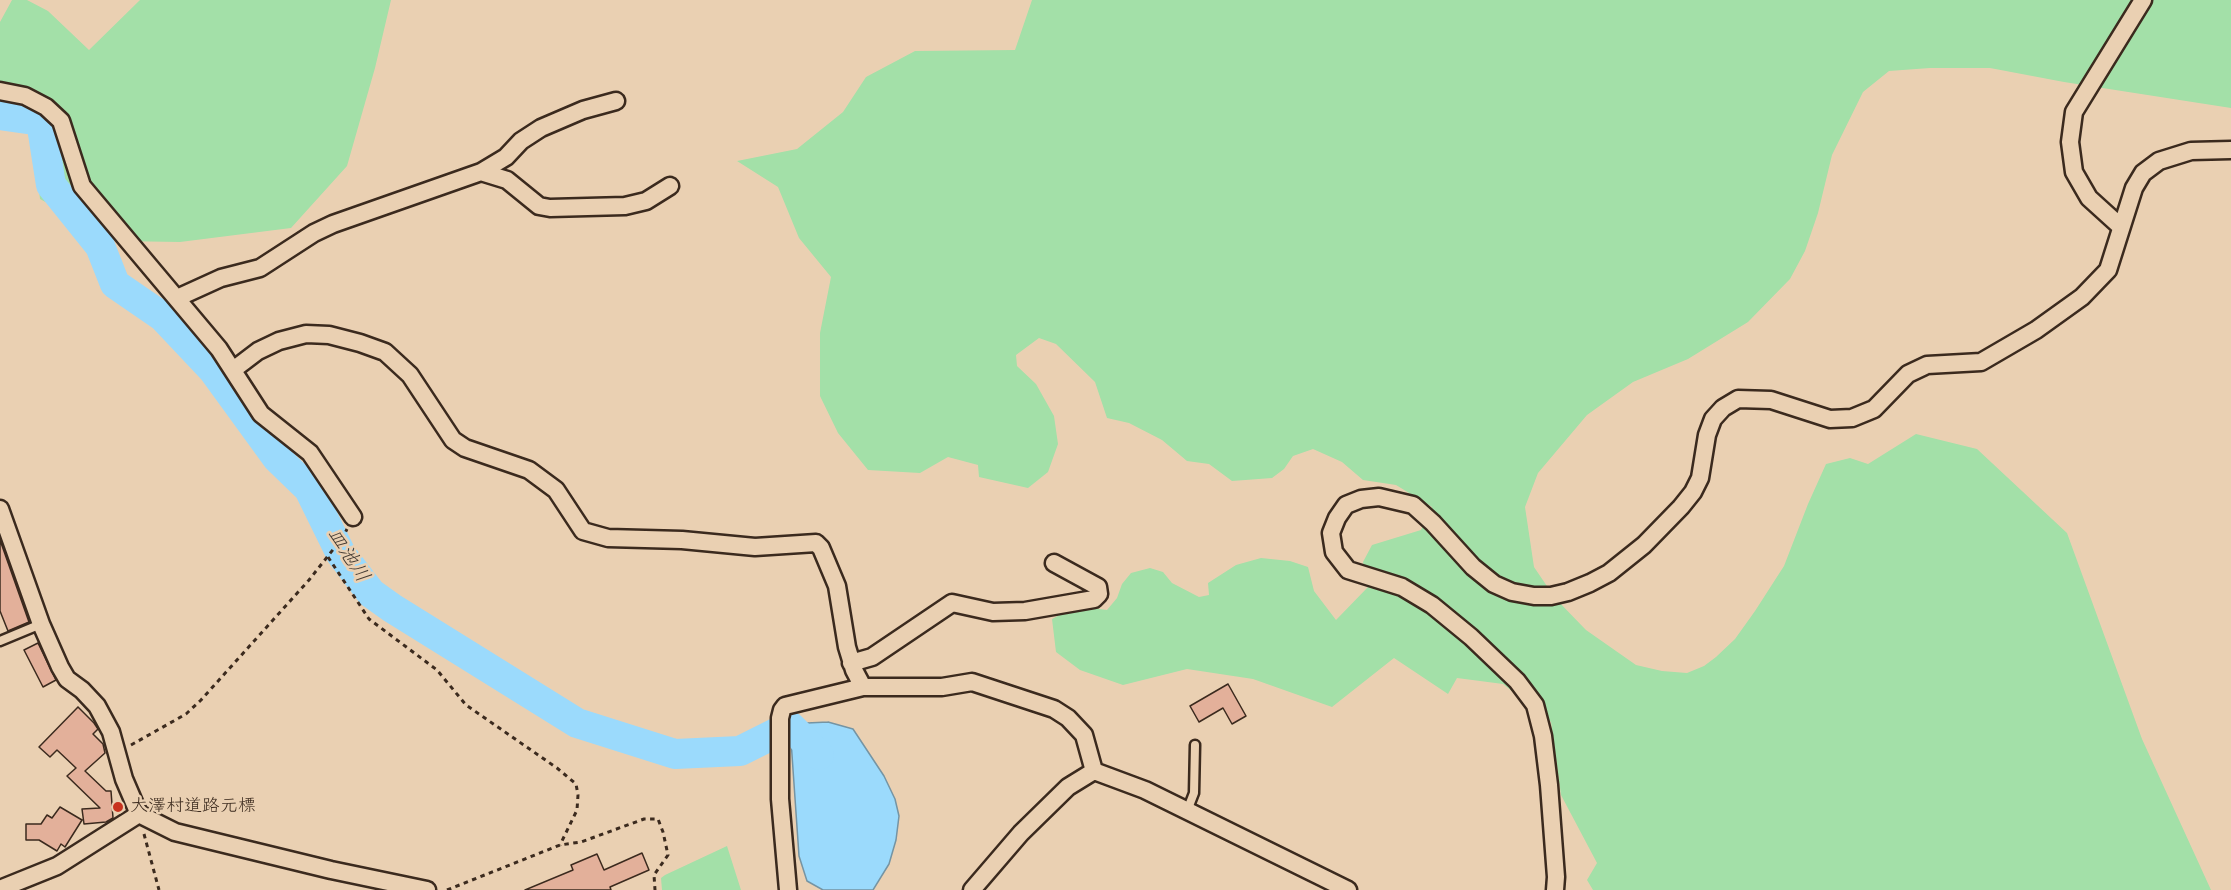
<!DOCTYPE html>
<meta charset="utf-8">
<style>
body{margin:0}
canvas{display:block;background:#ead0b2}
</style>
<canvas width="2231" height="890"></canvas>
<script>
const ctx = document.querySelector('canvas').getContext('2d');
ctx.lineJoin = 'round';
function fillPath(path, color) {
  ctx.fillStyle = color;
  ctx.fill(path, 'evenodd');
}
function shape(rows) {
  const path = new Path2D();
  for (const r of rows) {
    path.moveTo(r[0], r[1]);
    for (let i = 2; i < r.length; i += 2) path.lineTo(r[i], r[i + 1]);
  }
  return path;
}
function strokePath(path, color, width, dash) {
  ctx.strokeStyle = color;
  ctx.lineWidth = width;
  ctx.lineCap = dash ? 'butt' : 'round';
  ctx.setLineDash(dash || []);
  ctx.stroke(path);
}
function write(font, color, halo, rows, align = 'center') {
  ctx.font = font + ' "Architects Daughter","Klee One",sans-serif';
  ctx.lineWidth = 5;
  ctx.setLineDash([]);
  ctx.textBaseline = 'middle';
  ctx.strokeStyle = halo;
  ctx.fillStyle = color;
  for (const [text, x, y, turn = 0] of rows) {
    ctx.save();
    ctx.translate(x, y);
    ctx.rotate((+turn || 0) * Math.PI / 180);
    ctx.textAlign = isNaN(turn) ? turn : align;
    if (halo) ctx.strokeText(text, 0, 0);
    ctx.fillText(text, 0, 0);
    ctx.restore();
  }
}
const green = shape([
 [12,0,27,0,48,11,89,50,140,0,391,0,375,68,347,166,291,228,180,242,116,241,40,199,33,134,0,122,0,22],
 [1032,0,2231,0,2231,108,2064,82,1990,68,1930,68,1889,71,1863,92,1832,155,1818,213,1805,251,1790,279,1748,322,1688,359,1633,382,1587,415,1538,473,1525,507,1534,567,1555,598,1586,630,1636,665,1662,671,1687,673,1704,666,1716,657,1735,639,1755,611,1784,566,1808,504,1826,464,1850,458,1868,464,1916,434,1977,449,2067,533,2142,739,2211,890,1593,890,1587,880,1597,863,1561,795,1551,722,1503,684,1457,678,1448,694,1394,658,1332,707,1253,679,1187,669,1123,685,1080,670,1056,652,1052,619,1067,611,1084,607,1107,610,1117,598,1122,584,1131,573,1150,568,1163,572,1172,583,1199,597,1209,595,1208,583,1236,565,1261,558,1290,561,1308,567,1314,591,1336,620,1368,587,1363,562,1372,545,1421,530,1432,507,1396,485,1363,480,1342,462,1313,449,1293,456,1284,469,1272,478,1232,481,1209,464,1187,461,1162,440,1129,423,1107,418,1095,382,1056,344,1039,338,1016,355,1017,366,1036,384,1054,416,1058,444,1048,472,1028,488,979,477,978,465,948,457,920,473,868,470,838,433,820,396,820,333,831,277,799,238,778,187,737,161,797,149,843,112,866,77,915,51,1015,50],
 [727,846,741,890,662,890,661,878,665,875]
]);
const water = shape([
 [828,722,853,729,884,776,895,799,899,816,896,840,889,864,873,890,823,890,807,881,799,856,790,726,807,723,828,722]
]);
const river = shape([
 [0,115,41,121,51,185,100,246,115,284,163,317,213,370,277,458,309,489,341,554,371,593,392,608,577,723,675,754,740,751,790,726,819,755]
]);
const building = shape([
 [0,540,29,622,8,631,0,611,0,540],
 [38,643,56,680,43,687,24,650,38,643],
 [1228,684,1246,716,1232,724,1223,708,1199,722,1190,706,1228,684],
 [78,707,94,723,98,729,93,734,103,744,105,753,85,771,106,791,111,791,113,818,106,822,84,824,82,809,100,808,67,776,76,768,57,750,50,757,39,747,78,707],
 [60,807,82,820,65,847,61,844,57,851,39,840,26,840,26,824,41,824,47,815,52,818,60,807],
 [642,853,649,870,610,887,611,890,525,890,573,870,571,865,597,854,604,870,642,853]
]);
const path = shape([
 [328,557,369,619,437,670,466,705,557,768,576,784,578,795,577,810,560,845],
 [131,745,186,714,201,700,309,580,343,537,347,529],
 [144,834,159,890],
 [447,890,560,845,581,842,644,819,658,819,663,832,668,855,654,875,655,890]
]);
const service = shape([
 [0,641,41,624],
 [1187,811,1194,793,1195,745]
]);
const minor = shape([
 [0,91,25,96,46,107,61,121,82,186,219,349,261,414,310,453,353,517],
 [481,172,507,180,539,206,550,208,625,206,646,201,670,186],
 [2121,227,2089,198,2074,172,2070,142,2074,112,2143,0],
 [177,298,221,278,260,268,314,233,333,224,481,172,506,157,521,141,541,128,583,110,616,101],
 [233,370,258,351,279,341,306,334,329,335,360,343,385,352,410,375,453,440,465,448,529,470,556,490,583,531,608,538,682,540,755,547,816,543,821,548,837,586,847,647,854,670,863,687],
 [0,509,41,624,60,667,67,679,82,690,97,706,111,732,124,779,139,814],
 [851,663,872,657,952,603,993,612,1025,611,1094,599,1099,594,1098,587,1054,563],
 [0,889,57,866,139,814,175,832,331,870,427,890],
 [788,890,780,799,780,718,782,710,785,706,863,687,942,687,972,682,1054,709,1068,718,1084,735,1094,771],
 [972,890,1021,833,1068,787,1094,771,1145,790,1348,890],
 [1555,890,1556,877,1549,785,1543,736,1535,705,1517,681,1471,637,1432,605,1402,587,1348,570,1334,552,1331,533,1337,518,1346,505,1361,499,1379,497,1413,505,1433,523,1473,567,1494,584,1512,592,1534,596,1551,596,1568,592,1590,583,1609,573,1644,545,1681,507,1693,492,1700,478,1707,435,1713,419,1723,408,1738,399,1771,400,1830,419,1852,418,1874,409,1908,374,1927,365,1981,362,2036,330,2082,297,2108,270,2134,188,2143,173,2159,161,2191,151,2231,150]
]);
const markers = [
 [118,807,6,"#c8321e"]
];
const poiNames = [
 ["大澤村道路元標",130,807]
];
const waterNames = [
 ["皿池川",347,556,57]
];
fillPath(green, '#a3e0a8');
fillPath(water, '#9bdafc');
strokePath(water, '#7594a3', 1.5);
strokePath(river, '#9bdafc', 30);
fillPath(building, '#e3b09a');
strokePath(building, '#3b2a1e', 1.5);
strokePath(service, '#3b2a1e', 13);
strokePath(minor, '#3b2a1e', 21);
strokePath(path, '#3b2a1e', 3, [4.5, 4.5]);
strokePath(service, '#ead0b2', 8);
strokePath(minor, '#ead0b2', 16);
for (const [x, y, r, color] of markers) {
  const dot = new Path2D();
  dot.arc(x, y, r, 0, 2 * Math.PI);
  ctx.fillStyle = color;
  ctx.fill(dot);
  strokePath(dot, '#ead0b2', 2);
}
write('18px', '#3b2a1e', '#ead0b2', poiNames, 'left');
write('italic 20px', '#453c34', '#ead0b2', waterNames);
</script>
